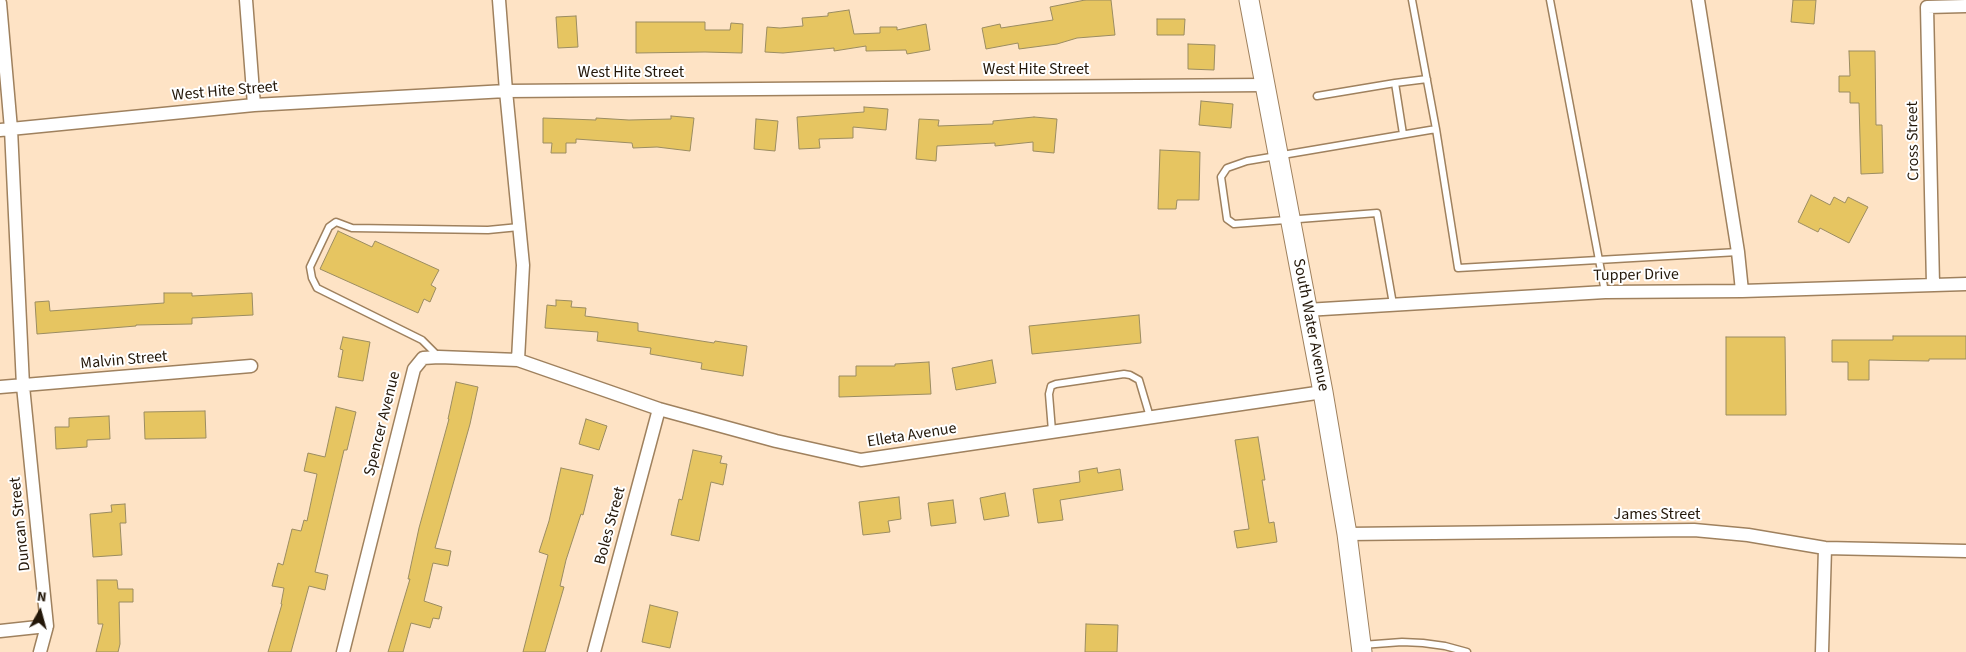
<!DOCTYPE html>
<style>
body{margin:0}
#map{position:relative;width:1966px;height:652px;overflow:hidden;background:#fee3c5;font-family:"Source Sans 3",sans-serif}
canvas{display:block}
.north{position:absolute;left:15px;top:587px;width:50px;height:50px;-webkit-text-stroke:4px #fff;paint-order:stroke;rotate:7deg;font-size:14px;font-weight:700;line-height:20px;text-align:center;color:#231709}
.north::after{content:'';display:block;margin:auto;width:18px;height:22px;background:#231709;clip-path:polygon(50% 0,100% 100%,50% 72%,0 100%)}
</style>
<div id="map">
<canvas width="1966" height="652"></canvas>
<div class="north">N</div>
</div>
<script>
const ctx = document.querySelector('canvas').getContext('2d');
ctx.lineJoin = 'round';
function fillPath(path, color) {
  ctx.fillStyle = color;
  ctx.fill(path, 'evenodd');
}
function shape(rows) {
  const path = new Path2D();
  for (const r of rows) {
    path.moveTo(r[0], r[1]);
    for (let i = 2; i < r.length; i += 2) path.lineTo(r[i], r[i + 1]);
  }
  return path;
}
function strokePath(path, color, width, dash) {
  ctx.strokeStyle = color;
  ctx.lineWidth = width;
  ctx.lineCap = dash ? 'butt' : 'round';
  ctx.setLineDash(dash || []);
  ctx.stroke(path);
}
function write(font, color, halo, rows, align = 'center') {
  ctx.font = font + ' "Source Sans 3",sans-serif';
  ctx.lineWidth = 4;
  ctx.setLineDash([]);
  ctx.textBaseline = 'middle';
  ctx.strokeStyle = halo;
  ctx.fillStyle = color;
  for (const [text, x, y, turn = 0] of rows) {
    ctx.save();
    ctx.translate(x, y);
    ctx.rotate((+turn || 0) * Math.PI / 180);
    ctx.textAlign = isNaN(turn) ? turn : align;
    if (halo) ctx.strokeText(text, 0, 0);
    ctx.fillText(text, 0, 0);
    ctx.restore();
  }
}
const building = shape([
 [1085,0,1111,0,1115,35,1077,38,1057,44,1019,49,1018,43,986,49,982,28,1000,24,1001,28,1053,20,1050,7,1085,0],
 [1793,0,1816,0,1814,24,1791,22,1793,0],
 [849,10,854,34,880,33,880,27,897,27,897,30,926,24,930,50,907,54,906,50,866,51,866,46,834,51,834,48,783,53,765,52,767,27,780,28,803,26,802,18,828,16,828,13,849,10],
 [576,16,578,47,558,48,556,17,576,16],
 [1157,19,1185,19,1184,35,1157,35,1157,19],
 [636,22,705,22,705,30,730,30,731,23,743,24,742,53,705,52,636,53,636,22],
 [1188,44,1215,45,1214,70,1188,69,1188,44],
 [1849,51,1875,51,1876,125,1882,125,1883,173,1861,174,1859,103,1850,103,1850,92,1839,92,1839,76,1850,76,1849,51],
 [1201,101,1233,104,1231,128,1199,125,1201,101],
 [864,107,888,109,886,130,853,127,853,138,819,139,820,148,799,149,797,117,864,112,864,107],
 [671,116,694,118,690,151,657,147,633,148,632,143,576,139,576,143,566,143,566,153,551,153,552,143,543,143,543,118,596,120,596,118,629,120,671,119,671,116],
 [1034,117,1057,119,1054,153,1033,151,1033,142,995,146,995,143,937,146,936,161,916,159,919,119,939,120,938,126,993,124,993,121,1034,117],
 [756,119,778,121,775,151,754,149,756,119],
 [1160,150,1200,152,1199,200,1177,200,1176,209,1158,209,1160,150],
 [1811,195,1830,205,1834,197,1845,203,1848,197,1868,207,1849,243,1820,228,1818,232,1798,222,1811,195],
 [338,231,372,247,375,241,439,270,431,285,436,288,430,302,424,299,418,313,320,269,338,231],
 [164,293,192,293,192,296,252,293,253,315,192,318,192,324,136,325,136,326,37,334,35,302,49,301,50,311,91,308,164,303,164,293],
 [556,300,572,301,571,307,586,308,585,316,638,323,638,331,714,343,715,341,747,346,743,376,701,369,702,363,650,354,651,348,597,341,598,332,545,328,547,305,556,306,556,300],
 [1139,315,1141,343,1032,354,1029,326,1139,315],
 [1893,336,1966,336,1966,359,1929,359,1929,361,1869,360,1869,380,1848,380,1848,362,1832,362,1832,340,1893,340,1893,336],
 [343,337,370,342,363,381,338,377,343,350,340,349,343,337],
 [1726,337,1785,337,1786,415,1726,415,1726,337],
 [992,360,996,383,956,390,952,368,992,360],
 [929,362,931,394,839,397,839,376,856,376,856,366,895,366,895,364,929,362],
 [456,382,478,387,470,424,435,548,451,551,448,566,433,563,424,601,442,607,439,619,433,618,430,628,411,623,403,652,388,652,410,579,408,579,419,528,449,419,448,419,456,382],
 [336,407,356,412,347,450,344,450,315,572,328,575,325,590,309,586,291,652,268,652,282,604,281,604,284,588,272,586,278,563,283,565,292,529,301,531,304,520,307,521,317,474,304,471,308,453,325,457,336,407],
 [205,411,206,438,145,439,144,412,205,411],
 [109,416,110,439,87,440,87,447,56,449,55,427,69,427,69,418,109,416],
 [586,419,607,426,599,450,579,444,586,419],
 [1258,437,1265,480,1262,480,1269,523,1274,522,1277,542,1237,548,1234,531,1249,529,1235,440,1258,437],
 [693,450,722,456,720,463,727,464,723,485,711,482,699,541,671,535,679,499,682,500,693,450],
 [561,468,593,475,583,515,581,514,566,560,560,586,564,587,545,652,523,652,548,555,539,552,549,521,561,468],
 [1097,468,1098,473,1120,469,1123,490,1060,500,1063,520,1038,523,1033,489,1080,482,1079,471,1097,468],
 [1005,493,1009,516,984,520,980,498,1005,493],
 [899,497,901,519,888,521,890,532,863,535,859,502,899,497],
 [953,500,956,523,931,526,928,503,953,500],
 [125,504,126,523,120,523,122,555,93,557,90,514,112,512,111,505,125,504],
 [97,580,117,580,118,589,133,589,133,602,119,602,120,644,118,652,96,652,103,624,98,624,97,580],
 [650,605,678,612,670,648,642,642,650,605],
 [1086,624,1118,625,1117,652,1085,652,1086,624]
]);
const service = shape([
 [1412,0,1436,129],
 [1550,0,1605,292],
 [1395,83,1403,134],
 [1317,96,1395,83,1427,79],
 [1393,304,1377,213,1234,224,1227,219,1221,177,1227,168,1247,161,1436,129,1458,268,1738,252],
 [439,357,422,340,317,288,312,278,310,267,329,227,336,222,352,228,488,230,519,227],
 [1052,431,1049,394,1051,386,1056,384,1124,374,1130,375,1139,380,1150,417],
 [1362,645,1402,642,1423,643,1445,646,1467,652]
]);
const minor = shape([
 [246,0,254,105],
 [499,0,506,91,523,265,518,360],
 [1698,0,1738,252,1742,291],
 [0,3,11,129,23,386,47,626,40,652],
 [1927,7,1933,285],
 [1927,7,1966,6],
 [0,130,254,105,506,91,1264,85],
 [1306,310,1605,292,1742,291,1966,284],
 [0,387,251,366],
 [1347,534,1694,530,1748,535,1825,548,1966,551],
 [0,631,47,626],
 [343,652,414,369,423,358,439,357,518,360,659,409,776,441,861,460,1323,392],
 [594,652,659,409],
 [1822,652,1825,548]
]);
const secondary = shape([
 [1249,0,1323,392,1347,534,1362,652]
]);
const streetNames = [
 ["West Hite Street",1036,70],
 ["West Hite Street",631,73],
 ["West Hite Street",225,92,-5],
 ["Cross Street",1914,141,-91],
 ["Tupper Drive",1636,276,-1],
 ["South Water Avenue",1310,325,79],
 ["Malvin Street",124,361,-5],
 ["Spencer Avenue",383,424,-76],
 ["Elleta Avenue",912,436,-9],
 ["James Street",1657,515],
 ["Duncan Street",21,524,-96],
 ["Boles Street",611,526,-75]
];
fillPath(building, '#e6c561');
strokePath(building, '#9b8c61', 1);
strokePath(service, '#9f815e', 9);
strokePath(minor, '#9f815e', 15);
strokePath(secondary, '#9f815e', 21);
strokePath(service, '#fff', 6);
strokePath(minor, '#fff', 12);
strokePath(secondary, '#fff', 19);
write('16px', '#231709', '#fff', streetNames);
</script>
